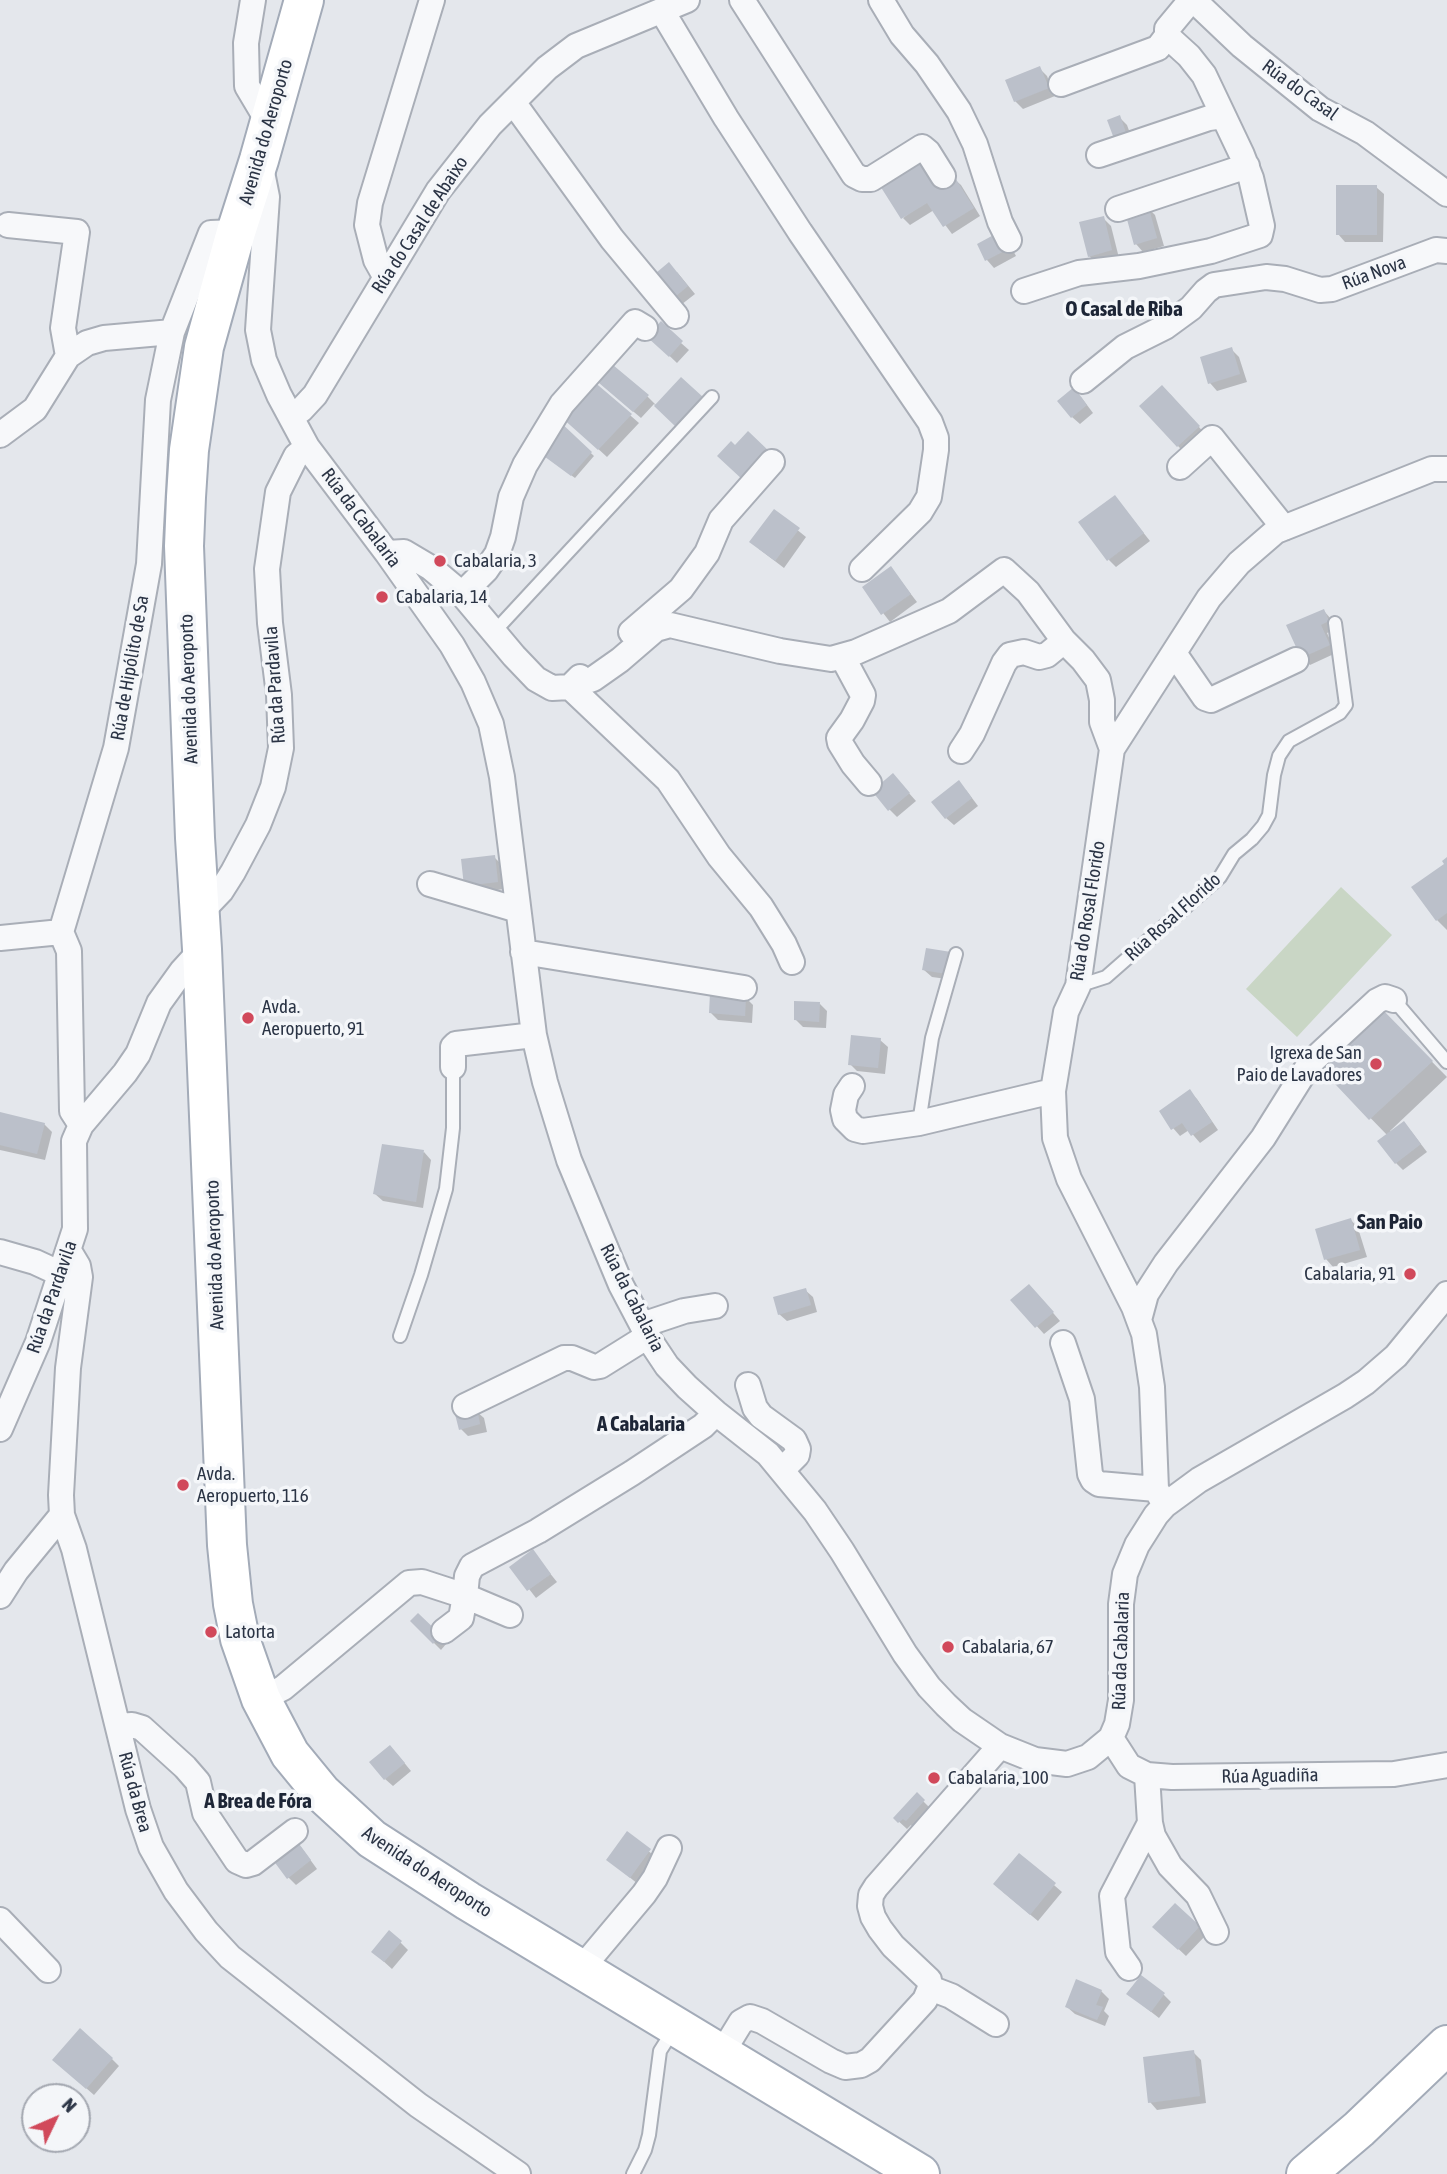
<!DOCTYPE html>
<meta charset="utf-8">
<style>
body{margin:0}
#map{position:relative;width:1447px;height:2174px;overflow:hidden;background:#e4e7ec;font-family:"Asap Condensed",sans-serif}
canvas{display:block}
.north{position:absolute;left:21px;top:2083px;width:70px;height:70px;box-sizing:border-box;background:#f4f6f9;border:2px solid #a4a8b1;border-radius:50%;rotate:46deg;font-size:19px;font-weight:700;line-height:28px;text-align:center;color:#2b3445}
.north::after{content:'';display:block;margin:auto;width:24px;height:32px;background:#d1495b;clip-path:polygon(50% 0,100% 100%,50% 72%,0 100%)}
</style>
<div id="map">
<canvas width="1447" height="2174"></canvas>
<div class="north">N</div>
</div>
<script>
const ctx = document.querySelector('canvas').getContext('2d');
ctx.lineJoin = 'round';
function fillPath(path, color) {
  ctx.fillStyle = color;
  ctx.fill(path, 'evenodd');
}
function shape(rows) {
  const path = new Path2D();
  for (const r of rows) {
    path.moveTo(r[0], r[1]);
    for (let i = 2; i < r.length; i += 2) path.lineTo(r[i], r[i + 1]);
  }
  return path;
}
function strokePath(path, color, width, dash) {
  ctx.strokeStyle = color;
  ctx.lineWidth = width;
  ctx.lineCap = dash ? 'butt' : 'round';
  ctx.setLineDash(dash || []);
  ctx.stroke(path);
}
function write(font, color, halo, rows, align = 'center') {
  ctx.font = font + ' "Asap Condensed",sans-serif';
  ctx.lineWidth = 7;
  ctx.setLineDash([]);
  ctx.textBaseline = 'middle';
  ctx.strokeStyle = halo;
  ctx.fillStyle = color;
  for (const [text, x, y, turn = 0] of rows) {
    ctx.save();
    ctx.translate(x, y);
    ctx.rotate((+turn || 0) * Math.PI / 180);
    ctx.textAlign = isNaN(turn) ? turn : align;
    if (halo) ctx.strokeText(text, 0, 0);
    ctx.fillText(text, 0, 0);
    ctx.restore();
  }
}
const green = shape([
 [1341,887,1392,935,1297,1037,1246,989]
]);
const shadow = shape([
 [1039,68,1047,76,1055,96,1023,109,1015,101],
 [1119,117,1127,125,1135,147,1125,150],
 [953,178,961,185,980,216,952,234,934,210,910,225,903,218],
 [1376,187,1384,194,1383,242,1345,242,1338,234],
 [1147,207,1155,215,1164,246,1143,252,1136,244],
 [1103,218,1111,226,1119,258,1097,263,1089,256],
 [1008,241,1016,256,994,268,987,260,979,245],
 [677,272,695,294,677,308,670,300],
 [681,343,689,350,677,363,657,344],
 [1231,349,1239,357,1247,382,1217,391,1210,383],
 [681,380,709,406,685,433,654,404,641,418,601,384,647,396,657,406],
 [592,382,639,423,607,457,571,424],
 [1170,394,1206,435,1185,453,1178,446],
 [1081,397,1093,413,1080,424,1072,417],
 [558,422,594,456,575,478,542,454],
 [1115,497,1150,541,1116,567,1109,560],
 [774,511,806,537,784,568,759,549],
 [891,568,917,602,890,622,864,588],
 [1324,611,1331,619,1336,629,1327,633,1336,653,1310,665,1302,657],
 [900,783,916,801,897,817,889,809],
 [966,790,978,806,954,825,946,818],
 [494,857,502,865,504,889,474,893,466,885],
 [1447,860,1447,930,1437,920],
 [950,954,954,980,932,977,924,970],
 [745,997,753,1005,752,1023,718,1020,711,1013],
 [820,1004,827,1011,826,1028,803,1027,795,1019],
 [1381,1010,1447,1077,1390,1131,1391,1133,1411,1131,1427,1152,1403,1170,1396,1163,1388,1136,1322,1068],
 [880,1040,888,1047,885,1074,857,1071,850,1064],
 [1190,1092,1197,1099,1218,1130,1200,1143,1189,1130,1180,1136,1173,1128],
 [0,1113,44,1124,52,1132,45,1160,0,1150],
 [424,1152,431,1160,423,1208,383,1201,375,1194],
 [1351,1220,1358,1228,1367,1257,1333,1267,1326,1259],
 [805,1290,813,1297,817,1312,787,1321,779,1314],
 [1037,1294,1060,1321,1044,1334,1013,1300],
 [476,1411,484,1418,487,1432,468,1436,461,1429],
 [533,1552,557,1582,536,1598,512,1567],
 [418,1615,447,1643,441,1650,412,1621],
 [397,1754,411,1771,393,1786,385,1779],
 [917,1795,931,1809,914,1828,911,1825,907,1829,895,1818],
 [627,1834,657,1858,638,1884,608,1860],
 [301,1847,317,1869,296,1885,288,1877],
 [1019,1855,1062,1892,1038,1921,1003,1892],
 [1175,1905,1206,1935,1186,1956,1155,1927],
 [400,1942,408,1950,392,1969,381,1959],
 [1101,1991,1109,1999,1104,2011,1109,2016,1105,2026,1075,2014,1067,2007],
 [1128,1994,1164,1995,1171,2002,1159,2018],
 [1193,2052,1201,2060,1206,2103,1157,2110,1150,2102],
 [112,2059,119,2066,94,2095,62,2067]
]);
const building = shape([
 [1040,66,1049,88,1014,102,1005,80],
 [1120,115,1128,139,1116,144,1107,120],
 [921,153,954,176,974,208,943,227,927,203,901,219,877,181],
 [1336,185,1377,185,1377,235,1336,235],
 [1148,205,1157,238,1134,245,1125,212],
 [1104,216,1112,250,1088,257,1079,222],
 [1001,231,1010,248,985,261,977,244],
 [669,262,688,286,669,302,650,278],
 [661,321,683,341,669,357,647,337],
 [1232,347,1240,374,1208,384,1200,357],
 [607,360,649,395,633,412,592,377],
 [681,377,703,397,676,427,654,406],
 [592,380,632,414,598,450,561,417],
 [1162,385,1200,426,1177,447,1139,406],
 [1074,387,1087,405,1071,418,1057,401],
 [558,420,592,452,571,476,537,451],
 [748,431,770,452,744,481,717,456,731,441,735,445],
 [1115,495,1144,533,1107,561,1078,522],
 [774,509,800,528,775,561,749,542],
 [891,566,911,594,881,615,862,587],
 [1324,609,1329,621,1321,625,1330,645,1301,658,1286,625],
 [893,773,910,793,888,811,872,791],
 [959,780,972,798,945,819,931,802],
 [495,855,498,882,464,886,461,859],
 [1447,857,1447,913,1436,921,1411,887,1444,864,1442,861],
 [926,948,951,952,947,974,922,970],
 [710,993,746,996,745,1016,709,1013],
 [794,1001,820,1002,819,1022,794,1020],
 [1381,1008,1433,1061,1369,1120,1320,1068],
 [851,1035,881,1038,878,1068,848,1065],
 [1190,1089,1212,1122,1191,1136,1182,1123,1171,1130,1159,1111],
 [0,1112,45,1123,37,1154,0,1145],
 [1404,1121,1421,1144,1395,1164,1377,1141],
 [382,1144,424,1150,416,1202,373,1194],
 [1351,1218,1360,1250,1324,1260,1315,1229],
 [1029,1284,1054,1312,1035,1328,1010,1300],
 [806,1288,811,1305,778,1315,773,1297],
 [477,1409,480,1424,459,1430,455,1414],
 [533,1549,551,1574,527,1591,509,1567],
 [418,1613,441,1635,433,1644,410,1621],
 [390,1745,405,1763,384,1780,369,1762],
 [917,1792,925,1800,906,1821,903,1819,898,1823,893,1818],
 [627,1831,651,1849,630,1878,606,1860],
 [294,1837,311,1860,287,1879,270,1856],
 [1019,1853,1056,1883,1030,1915,993,1884],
 [1175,1903,1200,1926,1178,1950,1152,1927],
 [389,1930,402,1941,384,1962,371,1952],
 [1141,1975,1165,1993,1151,2012,1126,1994],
 [1076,1979,1102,1990,1096,2005,1103,2007,1097,2020,1065,2007],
 [80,2028,113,2058,86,2089,52,2060],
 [1194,2050,1200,2096,1148,2103,1143,2057]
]);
const lane = shape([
 [494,632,712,397],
 [1078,986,1106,977,1220,877,1234,854,1252,839,1263,826,1269,815,1274,775,1279,756,1289,741,1340,713,1346,705,1335,623],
 [1394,1000,1447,1062],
 [919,1123,932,1038,956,954],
 [400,1336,421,1275,446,1189,453,1128,453,1067],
 [633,2174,645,2150,649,2135,660,2051,674,2029]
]);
const street = shape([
 [253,0,246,43,247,86,269,123],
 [742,0,854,175,862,179,871,179,922,147,928,152,943,176],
 [881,0,902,35,927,64,959,111,975,144,1000,222,1009,240],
 [1196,0,1202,8,1242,46,1320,109,1365,133,1447,194],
 [662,11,726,118,800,232,930,422,936,438,936,450,929,497,920,512,862,569],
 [1061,84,1158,48,1167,36],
 [513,102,612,239,676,316],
 [1099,155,1209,118,1223,116],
 [261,167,267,197,258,330,264,360,279,395,307,447,387,553,452,645,473,682,491,724,502,777,534,1035,545,1082,569,1160,621,1285,651,1342,667,1366,687,1387,716,1413,768,1454,815,1511,842,1551,905,1654,929,1687,946,1705,962,1720,1000,1746,1035,1760,1067,1764,1088,1757,1111,1738,1117,1724,1121,1700,1121,1604,1125,1574,1137,1545,1156,1515,1165,1505,1199,1480,1345,1396,1366,1382,1396,1356,1447,1294],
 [1118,209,1247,166],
 [8,225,77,232,63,328,68,356],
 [385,276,376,260,367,225,370,203,432,0],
 [1024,291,1079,273,1139,266,1211,251,1260,235,1262,226,1251,178,1242,155,1204,75,1189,56,1167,36,1167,29,1191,0],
 [1083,381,1125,347,1165,327,1191,308,1206,291,1214,285,1266,277,1285,279,1320,290,1332,289,1436,250,1447,251],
 [291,417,301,410,315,395,438,191,490,125,547,68,576,46,687,0],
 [0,435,35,409,68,356,87,343,104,338,172,332],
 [1180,467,1212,438,1284,528],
 [387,553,404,552,431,568,462,594,514,656,536,679,552,688,570,687,593,679,620,660,656,629,670,625,780,651,831,659,856,652,949,611,1004,570,1028,592,1064,641,1083,660,1098,680,1102,700,1102,722,1112,749],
 [462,594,486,570,497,554,503,537,511,497,525,465,562,404,635,322,645,328],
 [631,632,681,589,707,553,721,520,772,462],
 [1174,653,1205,698,1211,700,1296,660],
 [842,656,863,695,862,701,852,720,839,738,840,743,853,764,869,783],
 [580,677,570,687,668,780,719,856,761,907,784,944,792,962],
 [961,751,972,734,1004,663,1010,655,1024,652,1039,657,1047,655,1064,641],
 [430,884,518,910],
 [200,913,221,891,233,872,258,825,273,787,281,748,279,695,270,623,267,569,278,492,296,456,307,447],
 [0,938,61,932],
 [523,952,744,988],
 [453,1067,453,1047,456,1044,534,1035],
 [852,1086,846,1095,843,1110,845,1119,855,1129,863,1131,919,1123,1053,1091],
 [81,1125,72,1111,69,951,61,932,116,748,149,564,158,400,172,332,211,233,236,232],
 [69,1251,78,1266,80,1277,68,1368,61,1495,62,1515,74,1549,138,1809,151,1847,176,1891,206,1931,230,1957,418,2105,518,2174],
 [0,1252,35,1262,61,1274],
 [1139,1320,1146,1294,1166,1263,1263,1138,1310,1063,1377,1001,1385,997,1394,1000],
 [642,1325,684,1311,715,1306],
 [1063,1343,1082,1399,1090,1474,1093,1480,1099,1484,1156,1489],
 [748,1385,755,1408,761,1416,794,1440,798,1449,797,1455,782,1470],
 [465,1406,564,1358,572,1358,594,1367,600,1366,648,1336],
 [0,1429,38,1342,75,1229,74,1141,81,1125,125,1073,138,1054,159,1003,182,971,202,949],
 [1165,1505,1156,1489,1152,1387,1144,1334,1134,1307,1069,1179,1055,1138,1053,1091,1066,1012,1078,986,1112,749,1209,598,1239,563,1276,531,1432,469,1447,469],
 [0,1596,16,1571,62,1515],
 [444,1631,461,1618,465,1596,510,1615],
 [261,1699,283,1688,409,1583,422,1582,465,1596,467,1576,472,1566,538,1531,632,1473,703,1426,716,1413],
 [118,1726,132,1725,142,1728,185,1767,198,1782,205,1813,237,1861,246,1865,253,1863,295,1831],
 [1111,1738,1129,1766,1147,1775,1172,1777,1394,1774,1447,1765],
 [1147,1775,1150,1823,1153,1836,1170,1866,1198,1895,1216,1932],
 [0,1920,48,1970],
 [1129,1968,1118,1952,1112,1896,1150,1823],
 [581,1969,644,1894,655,1878,669,1848],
 [930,1988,951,1996,996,2024],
 [722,2053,741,2022,750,2017,762,2021,831,2061,845,2067,861,2065,870,2060,925,2000,930,1988,929,1980,893,1946,880,1929,873,1917,870,1906,871,1895,876,1887,1000,1746]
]);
const primary = shape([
 [304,0,259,160,236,232,204,347,189,450,186,497,184,546,195,838,202,949,227,1545,233,1604,240,1639,261,1699,290,1754,322,1793,372,1839,468,1901,920,2174],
 [1306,2174,1359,2129,1447,2045]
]);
const markers = [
 [440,561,7,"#d1495b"],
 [382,597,7,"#d1495b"],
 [248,1018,7,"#d1495b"],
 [1376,1064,7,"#d1495b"],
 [1410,1274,7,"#d1495b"],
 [183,1485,7,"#d1495b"],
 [211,1632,7,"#d1495b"],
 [948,1647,7,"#d1495b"],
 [934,1778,7,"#d1495b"]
];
const streetNames = [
 ["Rúa do Casal",1300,90,36],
 ["Avenida do Aeroporto",266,132,-74],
 ["Rúa do Casal de Abaixo",420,225,-57],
 ["Rúa Nova",1374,273,-20],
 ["Rúa da Cabalaria",361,518,53],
 ["Rúa de Hipólito de Sa",130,668,-80],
 ["Rúa da Pardavila",275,685,-94],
 ["Avenida do Aeroporto",189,689,-92],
 ["Rúa do Rosal Florido",1088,911,-81],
 ["Rúa Rosal Florido",1173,917,-42],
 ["Avenida do Aeroporto",215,1255,-92],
 ["Rúa da Pardavila",52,1297,-71],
 ["Rúa da Cabalaria",632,1298,63],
 ["Rúa da Cabalaria",1121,1651,-88],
 ["Rúa Aguadiña",1270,1776,-1],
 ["Rúa da Brea",135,1792,75],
 ["Avenida do Aeroporto",427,1872,33]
];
const poiNames = [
 ["Cabalaria, 3",454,561],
 ["Cabalaria, 14",396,597],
 ["Avda.",262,1007],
 ["Aeropuerto, 91",262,1029],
 ["Igrexa de San",1362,1053,"right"],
 ["Paio de Lavadores",1362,1075,"right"],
 ["Cabalaria, 91",1396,1274,"right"],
 ["Avda.",197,1474],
 ["Aeropuerto, 116",197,1496],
 ["Latorta",225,1632],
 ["Cabalaria, 67",962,1647],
 ["Cabalaria, 100",948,1778]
];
const neighbourhoodNames = [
 ["O Casal de Riba",1124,309],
 ["San Paio",1390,1222],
 ["A Cabalaria",641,1424],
 ["A Brea de Fóra",258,1801]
];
fillPath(green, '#c9d6c5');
fillPath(shadow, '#0003');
fillPath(building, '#bbc0ca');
strokePath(lane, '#a9aeb7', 16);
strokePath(street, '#a9aeb7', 28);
strokePath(primary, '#a3abb8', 42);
strokePath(lane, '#f7f8fa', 12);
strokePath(street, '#f7f8fa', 24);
strokePath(primary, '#fff', 38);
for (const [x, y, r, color] of markers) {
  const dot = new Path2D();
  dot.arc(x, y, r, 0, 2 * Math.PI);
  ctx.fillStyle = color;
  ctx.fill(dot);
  strokePath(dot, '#f4f6f9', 2.5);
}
write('19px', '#2b3445', '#f4f6f9', streetNames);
write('19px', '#2b3445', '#f4f6f9', poiNames, 'left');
write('bold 21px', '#1d2536', '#f4f6f9', neighbourhoodNames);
</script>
